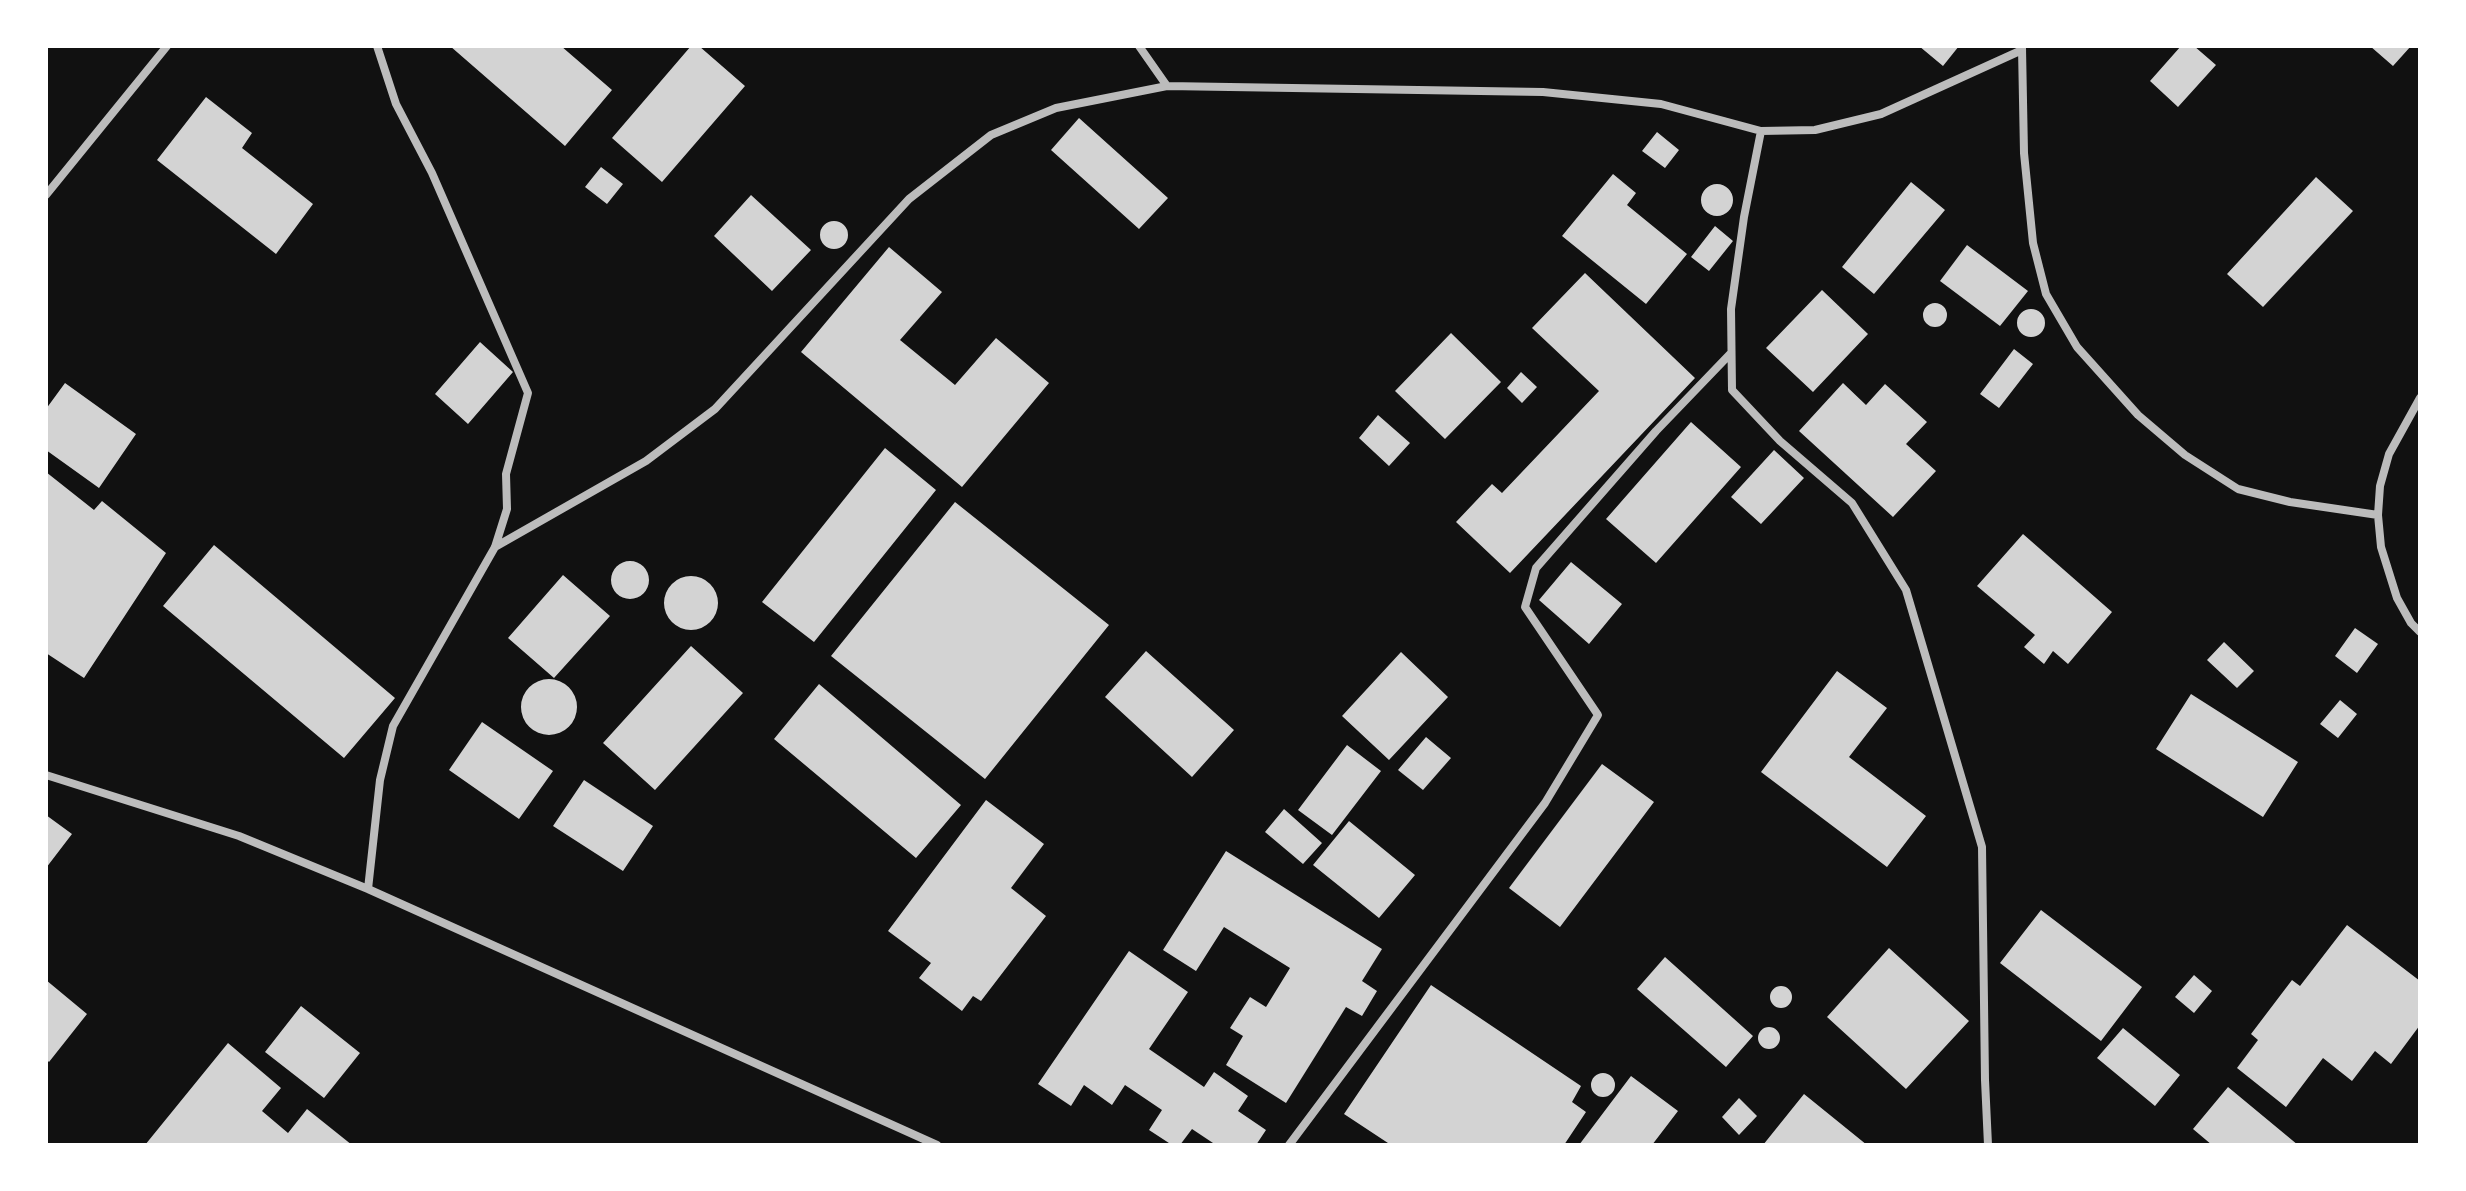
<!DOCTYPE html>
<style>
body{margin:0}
#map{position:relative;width:2466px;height:1191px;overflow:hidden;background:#111;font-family:Arial,sans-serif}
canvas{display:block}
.frame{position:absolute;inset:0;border:48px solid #fff;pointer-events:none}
</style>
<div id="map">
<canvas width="2466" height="1191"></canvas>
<div class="frame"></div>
</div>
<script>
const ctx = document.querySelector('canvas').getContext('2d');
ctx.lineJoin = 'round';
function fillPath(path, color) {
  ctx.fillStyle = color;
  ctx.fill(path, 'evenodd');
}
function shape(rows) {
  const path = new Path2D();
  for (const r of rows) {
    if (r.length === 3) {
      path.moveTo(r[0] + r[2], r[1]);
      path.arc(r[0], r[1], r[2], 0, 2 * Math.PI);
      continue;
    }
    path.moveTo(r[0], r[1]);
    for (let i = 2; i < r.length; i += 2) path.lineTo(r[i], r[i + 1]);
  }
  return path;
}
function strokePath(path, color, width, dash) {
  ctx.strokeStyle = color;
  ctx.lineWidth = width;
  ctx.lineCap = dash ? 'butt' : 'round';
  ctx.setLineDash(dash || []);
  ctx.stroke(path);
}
const building = shape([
 [450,46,561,46,612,90,565,146],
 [691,46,699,46,745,86,662,182,612,138],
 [1919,46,1959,46,1943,66],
 [2181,46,2194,46,2216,65,2178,107,2150,81],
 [2370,46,2411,46,2393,66],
 [206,97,252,133,242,148,313,204,276,254,157,160],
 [1079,118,1168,198,1139,229,1051,150],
 [1657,132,1679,150,1665,168,1642,151],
 [601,167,623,184,607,204,585,187],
 [1613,174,1636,193,1627,205,1687,254,1646,304,1562,236],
 [2316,177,2353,211,2263,307,2227,274],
 [1911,182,1945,210,1874,294,1842,267],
 [1717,200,16],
 [751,195,811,250,772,291,714,236],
 [834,235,14],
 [1715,226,1733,241,1709,271,1691,257],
 [1967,245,2028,291,2000,326,1940,281],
 [889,247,942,292,900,340,955,385,996,338,1049,383,962,487,801,352],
 [1585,273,1695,378,1510,573,1456,522,1492,484,1502,493,1599,391,1532,328],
 [1822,290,1868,334,1813,392,1766,348],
 [1935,315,12],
 [2031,323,14],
 [1451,333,1501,382,1445,439,1395,391],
 [480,342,513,372,468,424,435,394],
 [2014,349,2033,364,1999,408,1980,394],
 [1521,372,1537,387,1522,403,1507,388],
 [65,383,136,434,99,488,46,450,46,409],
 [1843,383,1866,405,1885,384,1927,422,1906,444,1936,471,1893,517,1799,431],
 [1378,415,1410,443,1389,466,1359,438],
 [1691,422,1741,467,1656,563,1606,519],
 [885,448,936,490,814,642,762,602],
 [1774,450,1804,478,1761,524,1731,497],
 [46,472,94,510,102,501,166,553,84,678,46,653],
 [955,502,1109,625,985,779,831,656],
 [2023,534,2112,612,2068,664,2053,651,2044,664,2024,647,2035,635,1977,586],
 [214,545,395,698,344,758,163,606],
 [630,580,19],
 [1571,562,1622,604,1589,644,1539,600],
 [563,575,610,616,554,678,508,638],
 [691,603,27],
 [2355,628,2378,644,2357,673,2335,656],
 [2224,642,2254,671,2237,688,2207,660],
 [691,646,743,693,655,790,603,743],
 [1146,651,1234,730,1192,777,1105,697],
 [1401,652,1448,697,1389,760,1342,716],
 [1837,671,1887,708,1849,757,1926,816,1887,867,1761,772],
 [549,707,28],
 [819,684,961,805,916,858,774,739],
 [2191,694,2298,762,2263,817,2156,749],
 [2340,700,2357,714,2338,738,2320,724],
 [482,722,553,771,519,819,449,770],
 [1426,737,1451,758,1423,790,1398,770],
 [1347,745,1381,771,1332,835,1298,810],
 [1602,764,1654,802,1560,927,1509,888],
 [584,780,653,826,623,871,553,826],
 [986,800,1044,844,1011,888,1046,916,981,1001,973,996,962,1011,919,978,931,963,888,931],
 [1284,809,1322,843,1303,864,1265,832],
 [46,815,72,834,46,868],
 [1349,821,1415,875,1379,918,1313,865],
 [1226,851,1382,949,1362,981,1377,991,1362,1016,1346,1007,1286,1103,1226,1065,1243,1036,1230,1028,1250,997,1266,1007,1290,968,1224,927,1196,971,1163,950],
 [2041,910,2142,987,2101,1041,2000,963],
 [2347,925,2420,981,2420,1025,2391,1064,2375,1051,2352,1081,2323,1058,2286,1107,2237,1068,2258,1040,2251,1034,2292,980,2300,986],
 [1889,948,1969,1021,1906,1089,1827,1017],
 [1129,951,1188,992,1149,1049,1204,1087,1214,1072,1248,1096,1238,1111,1266,1130,1256,1145,1216,1145,1192,1129,1180,1145,1172,1145,1149,1130,1162,1110,1125,1085,1112,1105,1084,1085,1071,1106,1038,1084],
 [1665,957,1753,1036,1726,1067,1637,989],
 [2194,975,2212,991,2194,1013,2175,997],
 [46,980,87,1014,49,1062,46,1059],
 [1431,985,1581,1086,1572,1102,1586,1112,1564,1145,1391,1145,1344,1114],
 [1781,997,11],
 [301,1006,360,1053,324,1098,265,1052],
 [1769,1038,11],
 [2123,1028,2180,1075,2155,1106,2097,1058],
 [228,1043,281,1088,262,1111,288,1133,307,1109,352,1145,145,1145],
 [1603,1085,12],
 [1631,1076,1678,1111,1652,1145,1579,1145],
 [2228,1087,2298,1145,2212,1145,2193,1129],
 [1804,1094,1867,1145,1763,1145],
 [1739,1098,1757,1116,1739,1135,1722,1117]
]);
const minor = shape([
 [1139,46,1167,86],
 [2022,48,2024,153,2033,243,2046,294,2077,347,2138,415,2185,455,2238,489,2290,502,2378,515],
 [1761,131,1744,217,1731,309,1732,390,1780,441,1852,503,1906,590,1982,847,1985,1080,1988,1145],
 [46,195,167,46],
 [2420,398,2389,454,2380,486,2378,515,2381,547,2397,598,2411,623,2420,632],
 [495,547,646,461,715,409,909,199,991,135,1056,108,1167,86,1543,92,1661,104,1761,131,1815,130,1881,114,2022,50],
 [46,775,239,836,368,889,937,1145],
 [368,889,380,780,393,726,495,547,507,509,506,474,528,393,432,173,396,104,377,46],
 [1289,1145,1545,803,1598,715,1525,607,1536,568,1656,431,1731,353]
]);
fillPath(building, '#d3d3d3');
strokePath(minor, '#bcbcbc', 8);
</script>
